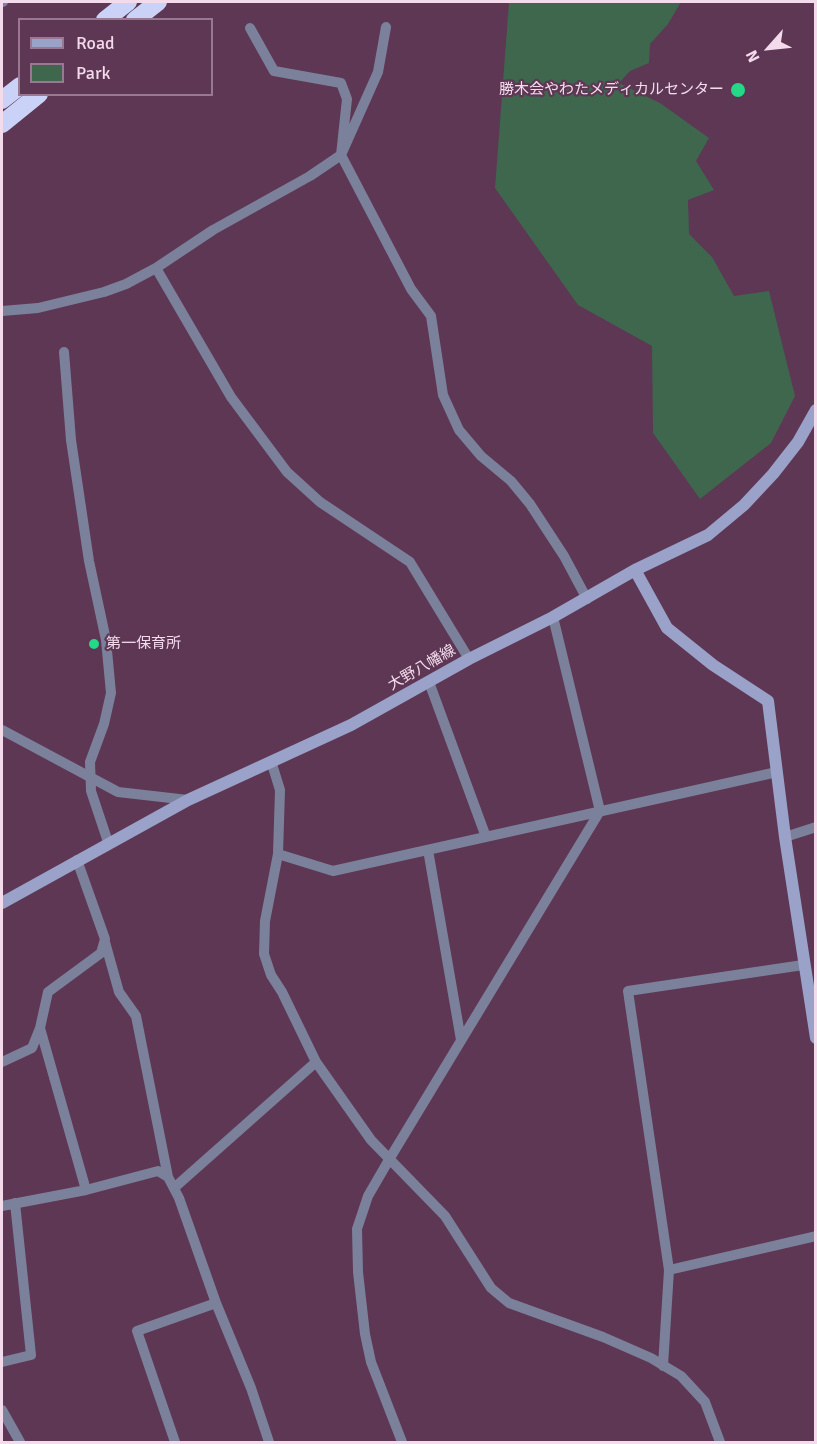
<!DOCTYPE html>
<meta charset="utf-8">
<style>
body{margin:0}
#map{position:relative;width:817px;height:1444px;overflow:hidden;background:#5d3754;font-family:Signika,sans-serif}
canvas{display:block}
.frame{position:absolute;inset:0;border:3px solid #f3dbec;pointer-events:none}
.legend{position:absolute;left:18px;top:18px;width:195px;height:78px;box-sizing:border-box;background:#5d3754;border:2px solid #997991;margin:0;padding:8px 10px;list-style:none;font-size:18px;color:#f3dbec}
.legend li{display:flex;align-items:center;gap:12px;height:30px}
.legend b{width:30px;border:2px solid #997991}
.north{position:absolute;left:739px;top:18px;width:60px;height:60px;-webkit-text-stroke:4px #5d3754;paint-order:stroke;rotate:243deg;font-size:16px;font-weight:700;line-height:24px;text-align:center;color:#f3dbec}
.north::after{content:'';display:block;margin:auto;width:21px;height:27px;background:#f3dbec;clip-path:polygon(50% 0,100% 100%,50% 72%,0 100%)}
</style>
<div id="map">
<canvas width="817" height="1444"></canvas>
<div class="frame"></div>
<ul class="legend">
<li><b style="height:8px;background:#9aa2c9"></b>Road</li>
<li><b style="height:16px;background:#3e674e"></b>Park</li>
</ul>
<div class="north">N</div>
</div>
<script>
const ctx = document.querySelector('canvas').getContext('2d');
ctx.lineJoin = 'round';
function fillPath(path, color) {
  ctx.fillStyle = color;
  ctx.fill(path, 'evenodd');
}
function shape(rows) {
  const path = new Path2D();
  for (const r of rows) {
    path.moveTo(r[0], r[1]);
    for (let i = 2; i < r.length; i += 2) path.lineTo(r[i], r[i + 1]);
  }
  return path;
}
function strokePath(path, color, width, dash) {
  ctx.strokeStyle = color;
  ctx.lineWidth = width;
  ctx.lineCap = dash ? 'butt' : 'round';
  ctx.setLineDash(dash || []);
  ctx.stroke(path);
}
function write(font, color, halo, rows, align = 'center') {
  ctx.font = font + ' Signika,"Noto Sans JP",sans-serif';
  ctx.lineWidth = 4.5;
  ctx.setLineDash([]);
  ctx.textBaseline = 'middle';
  ctx.strokeStyle = halo;
  ctx.fillStyle = color;
  for (const [text, x, y, turn = 0] of rows) {
    ctx.save();
    ctx.translate(x, y);
    ctx.rotate((+turn || 0) * Math.PI / 180);
    ctx.textAlign = isNaN(turn) ? turn : align;
    if (halo) ctx.strokeText(text, 0, 0);
    ctx.fillText(text, 0, 0);
    ctx.restore();
  }
}
const green = shape([
 [509,2,681,2,668,24,650,44,649,63,630,71,619,83,660,103,709,138,696,161,714,190,688,200,689,234,712,257,734,296,769,291,795,396,771,443,700,499,653,433,652,346,578,305,495,188]
]);
const street = shape([
 [2,2,3,2],
 [250,28,274,71,341,83,347,99,341,155,411,289,431,316,443,395,459,430,481,456,511,481,530,504,564,556,587,599],
 [156,268,231,397,287,472,320,502,410,562,469,659],
 [2,311,38,308,104,292,126,284,156,268,213,230,310,176,341,155,378,72,386,27],
 [64,352,71,440,89,561,106,640,111,693,104,724,90,762,91,791,108,842],
 [429,682,486,837],
 [2,730,118,792,188,800],
 [271,761,280,790,278,854,265,921,264,954,271,975,282,992,316,1062,371,1140,445,1216,491,1288,509,1303,603,1337,651,1358,681,1376,705,1402,720,1442],
 [785,837,816,827],
 [428,850,461,1040],
 [278,854,333,871,777,772],
 [105,942,119,992,136,1016,168,1177],
 [40,1028,86,1190],
 [2,1062,32,1048,40,1028,48,992,101,953,105,939,77,860],
 [174,1188,316,1062],
 [2,1206,86,1190,158,1171,168,1177,179,1198,216,1303,251,1388,269,1442],
 [669,1270,816,1236],
 [2,1362,31,1355,15,1203],
 [663,1366,669,1270,628,991,803,965],
 [2,1410,20,1442],
 [175,1442,137,1331,216,1303],
 [402,1442,371,1362,365,1334,358,1272,357,1229,368,1196,390,1158,600,811,553,617]
]);
const secondary = shape([
 [635,570,667,628,713,665,768,701,785,837,816,1038],
 [2,903,188,800,351,725,469,659,553,617,635,570,708,535,744,505,773,474,798,442,816,410]
]);
const highway = shape([
 [105,20,128,2],
 [135,20,158,2],
 [2,100,20,86],
 [2,124,39,94]
]);
const markers = [
 [738,90,8,"#23d886"],
 [94,644,6,"#23d886"]
];
const poiNames = [
 ["勝木会やわたメディカルセンター",724,90],
 ["第一保育所",106,644,"left"]
];
const streetNames = [
 ["大野八幡線",422,668,-30]
];
fillPath(green, '#3e674e');
strokePath(street, '#7c819b', 10);
strokePath(secondary, '#9aa2c9', 12);
strokePath(highway, '#cbd2f7', 18);
for (const [x, y, r, color] of markers) {
  const dot = new Path2D();
  dot.arc(x, y, r, 0, 2 * Math.PI);
  ctx.fillStyle = color;
  ctx.fill(dot);
  strokePath(dot, '#5d3754', 2);
}
write('15px', '#f3dbec', '#5d3754', poiNames, 'right');
write('15px', '#f3dbec', '#5d3754', streetNames);
</script>
